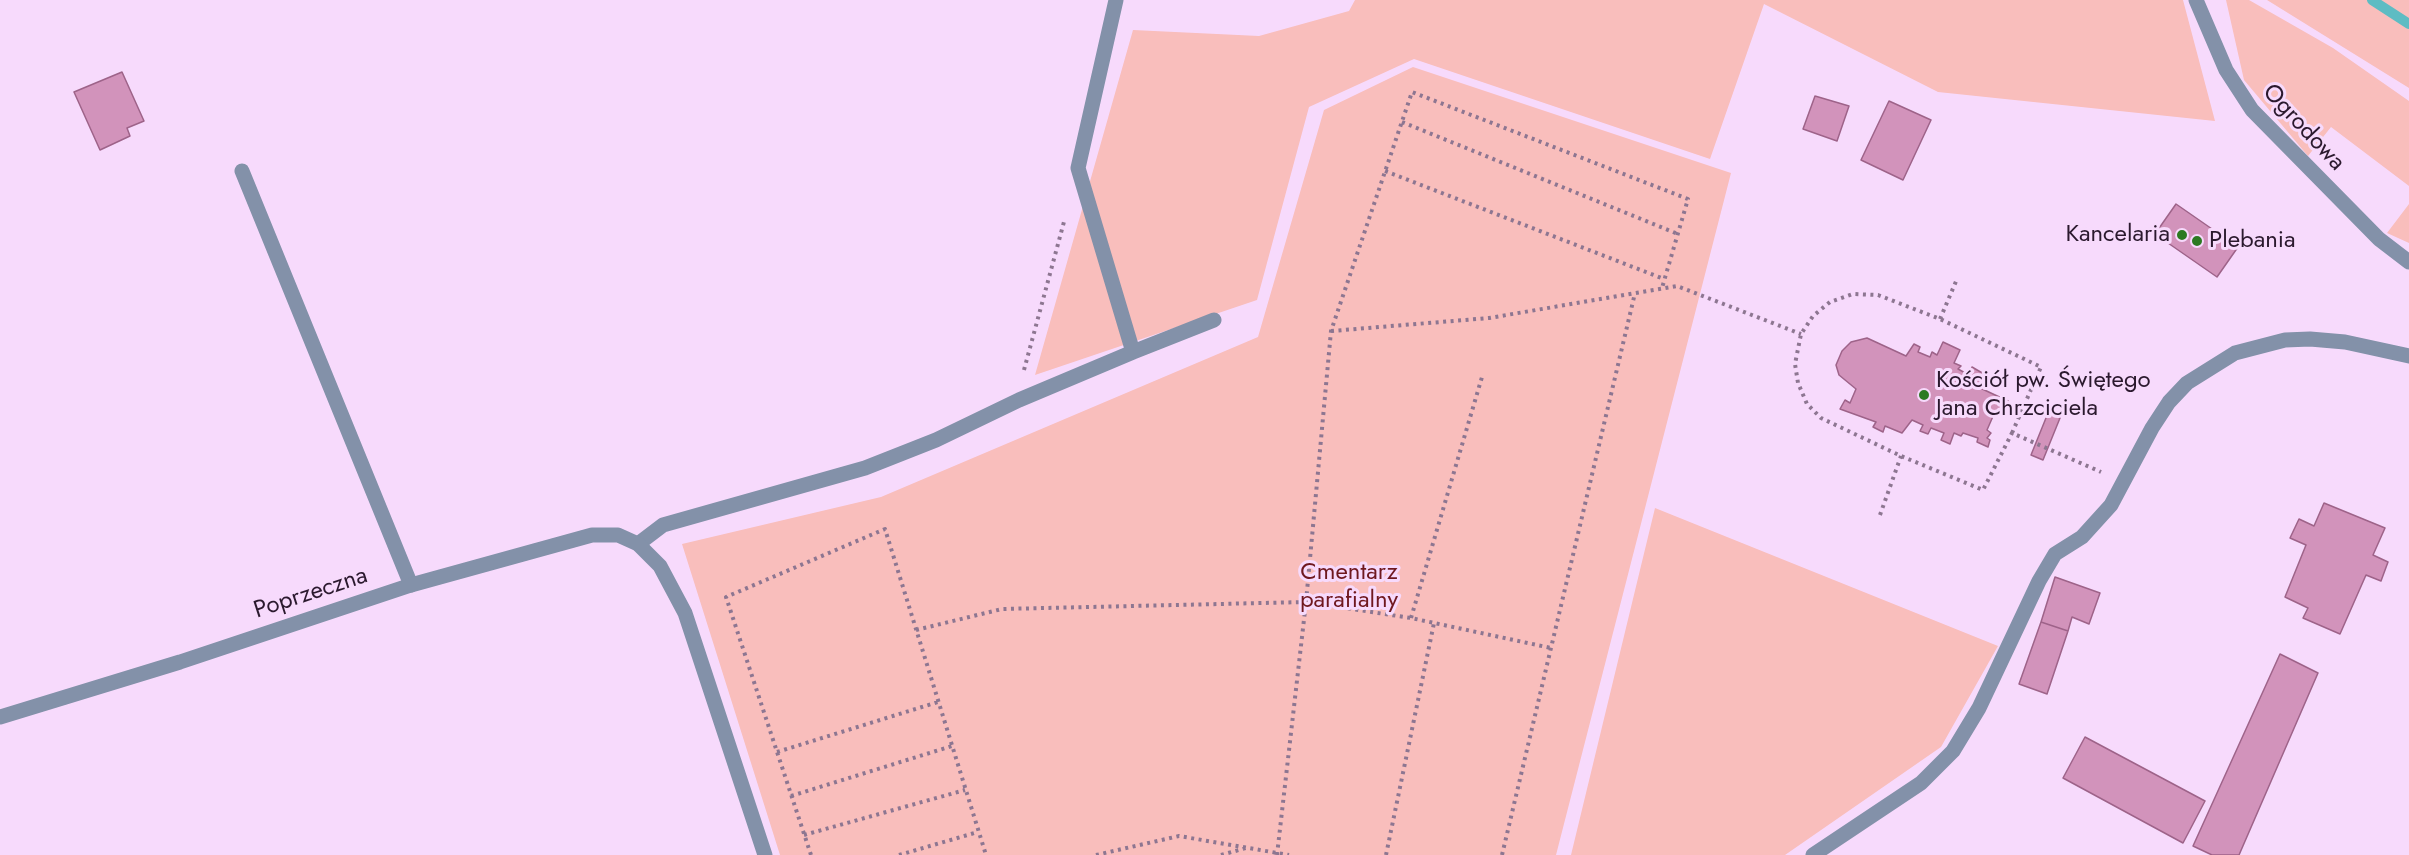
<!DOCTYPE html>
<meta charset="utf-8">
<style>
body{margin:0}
canvas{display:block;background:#f7dafc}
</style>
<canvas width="2409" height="855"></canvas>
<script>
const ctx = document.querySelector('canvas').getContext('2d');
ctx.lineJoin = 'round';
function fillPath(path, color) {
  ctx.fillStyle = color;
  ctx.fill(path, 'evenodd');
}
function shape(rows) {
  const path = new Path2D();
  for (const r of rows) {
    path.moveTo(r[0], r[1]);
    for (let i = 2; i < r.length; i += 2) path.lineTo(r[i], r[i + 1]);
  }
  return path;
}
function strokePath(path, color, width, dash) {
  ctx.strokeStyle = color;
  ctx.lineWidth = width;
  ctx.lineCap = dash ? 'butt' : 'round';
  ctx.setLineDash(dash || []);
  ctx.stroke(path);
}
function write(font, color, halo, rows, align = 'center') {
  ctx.font = font + ' Jost,sans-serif';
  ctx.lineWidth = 6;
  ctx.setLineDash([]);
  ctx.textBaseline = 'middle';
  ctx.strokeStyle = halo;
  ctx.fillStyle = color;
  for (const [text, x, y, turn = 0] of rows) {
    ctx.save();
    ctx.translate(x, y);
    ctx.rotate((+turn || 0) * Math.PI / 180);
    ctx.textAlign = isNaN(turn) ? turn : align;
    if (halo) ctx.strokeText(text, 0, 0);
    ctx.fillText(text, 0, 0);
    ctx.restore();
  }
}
const green = shape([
 [1355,0,2183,0,2215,121,1938,92,1764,4,1710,159,1414,59,1309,107,1257,300,1035,375,1133,30,1259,36,1349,11],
 [2226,0,2249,0,2333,48,2409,101,2409,186,2331,127,2308,156,2244,80],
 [2267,0,2409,0,2409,88],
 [1413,67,1731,173,1556,855,780,855,682,544,881,497,1258,337,1324,110],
 [2409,204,2409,243,2387,233],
 [1655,508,1998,646,1941,747,1785,855,1571,855]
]);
const stream = shape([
 [2372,0,2409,24]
]);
const building = shape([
 [122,72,144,121,127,128,130,136,100,150,74,92,122,72],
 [1815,96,1849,106,1837,141,1803,129,1815,96],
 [1889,101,1931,120,1903,180,1861,160,1889,101],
 [2176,204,2238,247,2217,277,2155,234,2176,204],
 [1867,338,1906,356,1914,344,1920,347,1918,352,1930,357,1932,352,1937,355,1943,342,1960,350,1954,363,1961,366,1958,369,1969,375,1972,367,1984,374,1978,387,2008,401,1998,416,1994,414,1987,430,1991,433,1987,438,1990,440,1988,447,1977,442,1978,438,1963,433,1961,436,1954,433,1950,444,1941,440,1944,433,1931,428,1928,434,1920,431,1923,425,1912,420,1902,433,1885,426,1883,432,1873,427,1876,422,1840,409,1845,400,1850,403,1856,389,1839,375,1836,365,1842,351,1851,342,1867,338],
 [2048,413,2060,418,2043,460,2031,455,2048,413],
 [2324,503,2385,528,2373,555,2388,562,2381,581,2366,575,2340,634,2303,618,2308,608,2285,597,2306,545,2290,538,2299,519,2314,526,2324,503],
 [2055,577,2100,593,2089,624,2072,617,2068,631,2041,622,2055,577],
 [2041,622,2068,631,2047,694,2019,684,2041,622],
 [2280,654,2318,673,2239,855,2212,855,2193,846,2280,654],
 [2085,737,2205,801,2183,843,2063,778,2085,737]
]);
const path = shape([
 [1402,122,1678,234],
 [1385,171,1664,279],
 [1940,319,1957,279],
 [1331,331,1489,318,1677,286,1801,334],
 [1024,370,1065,218],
 [2012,433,2041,367,1940,319,1878,295,1853,294,1830,302,1813,316,1801,334,1795,364,1798,383,1807,404,1821,418,1901,456,1983,490,2012,433,2101,472],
 [1880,515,1901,456],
 [1411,618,1482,377],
 [916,630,1002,609,1306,602,1411,618,1551,648],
 [777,752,938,702],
 [791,796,952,746],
 [804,835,965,790],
 [811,855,726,597,885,529,986,855],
 [899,855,978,832],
 [1096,855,1179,836,1289,855],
 [1221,855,1246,848],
 [1277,855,1306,602,1331,331,1412,92,1688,199,1662,288],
 [1386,855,1434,623],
 [1502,855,1635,293]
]);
const lane = shape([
 [1116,0,1078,168,1133,352],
 [242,171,411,585],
 [638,544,663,525,865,468,936,440,1019,400,1133,352,1214,320]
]);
const street = shape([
 [2196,0,2226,70,2252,110,2379,239,2409,262],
 [0,717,180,662,411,585,592,535,618,535,638,544,660,566,685,613,765,855],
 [1813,855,1921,783,1953,751,1979,708,2039,581,2055,554,2082,537,2111,505,2152,428,2169,402,2187,383,2235,353,2285,340,2310,339,2345,342,2409,356]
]);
const markers = [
 [2182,235,6,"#2c7a22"],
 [2197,241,6,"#2c7a22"],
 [1924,395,6,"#2c7a22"]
];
const streetNames = [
 ["Ogrodowa",2303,128,47],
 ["Poprzeczna",311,594,-18]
];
const poiNames = [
 ["Kancelaria",2170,235,"right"],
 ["Plebania",2209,241],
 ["Kościół pw. Świętego",1936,381],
 ["Jana Chrzciciela",1936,409]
];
const parkNames = [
 ["Cmentarz",1349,573],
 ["parafialny",1349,601]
];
fillPath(green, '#f9bebc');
strokePath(stream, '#5ebcc3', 10);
fillPath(building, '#d293bb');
strokePath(building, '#9e6389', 1.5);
strokePath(path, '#8d7691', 4, [3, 4.5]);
strokePath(lane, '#8391a9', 15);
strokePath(street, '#8391a9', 15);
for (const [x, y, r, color] of markers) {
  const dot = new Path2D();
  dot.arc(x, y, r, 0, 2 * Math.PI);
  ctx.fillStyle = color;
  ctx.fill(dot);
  strokePath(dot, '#f7dafc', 2);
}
write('24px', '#2b192e', '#f7dafc', streetNames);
write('24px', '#2b192e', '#f7dafc', poiNames, 'left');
write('24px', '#6f181f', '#f7dafc', parkNames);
</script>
